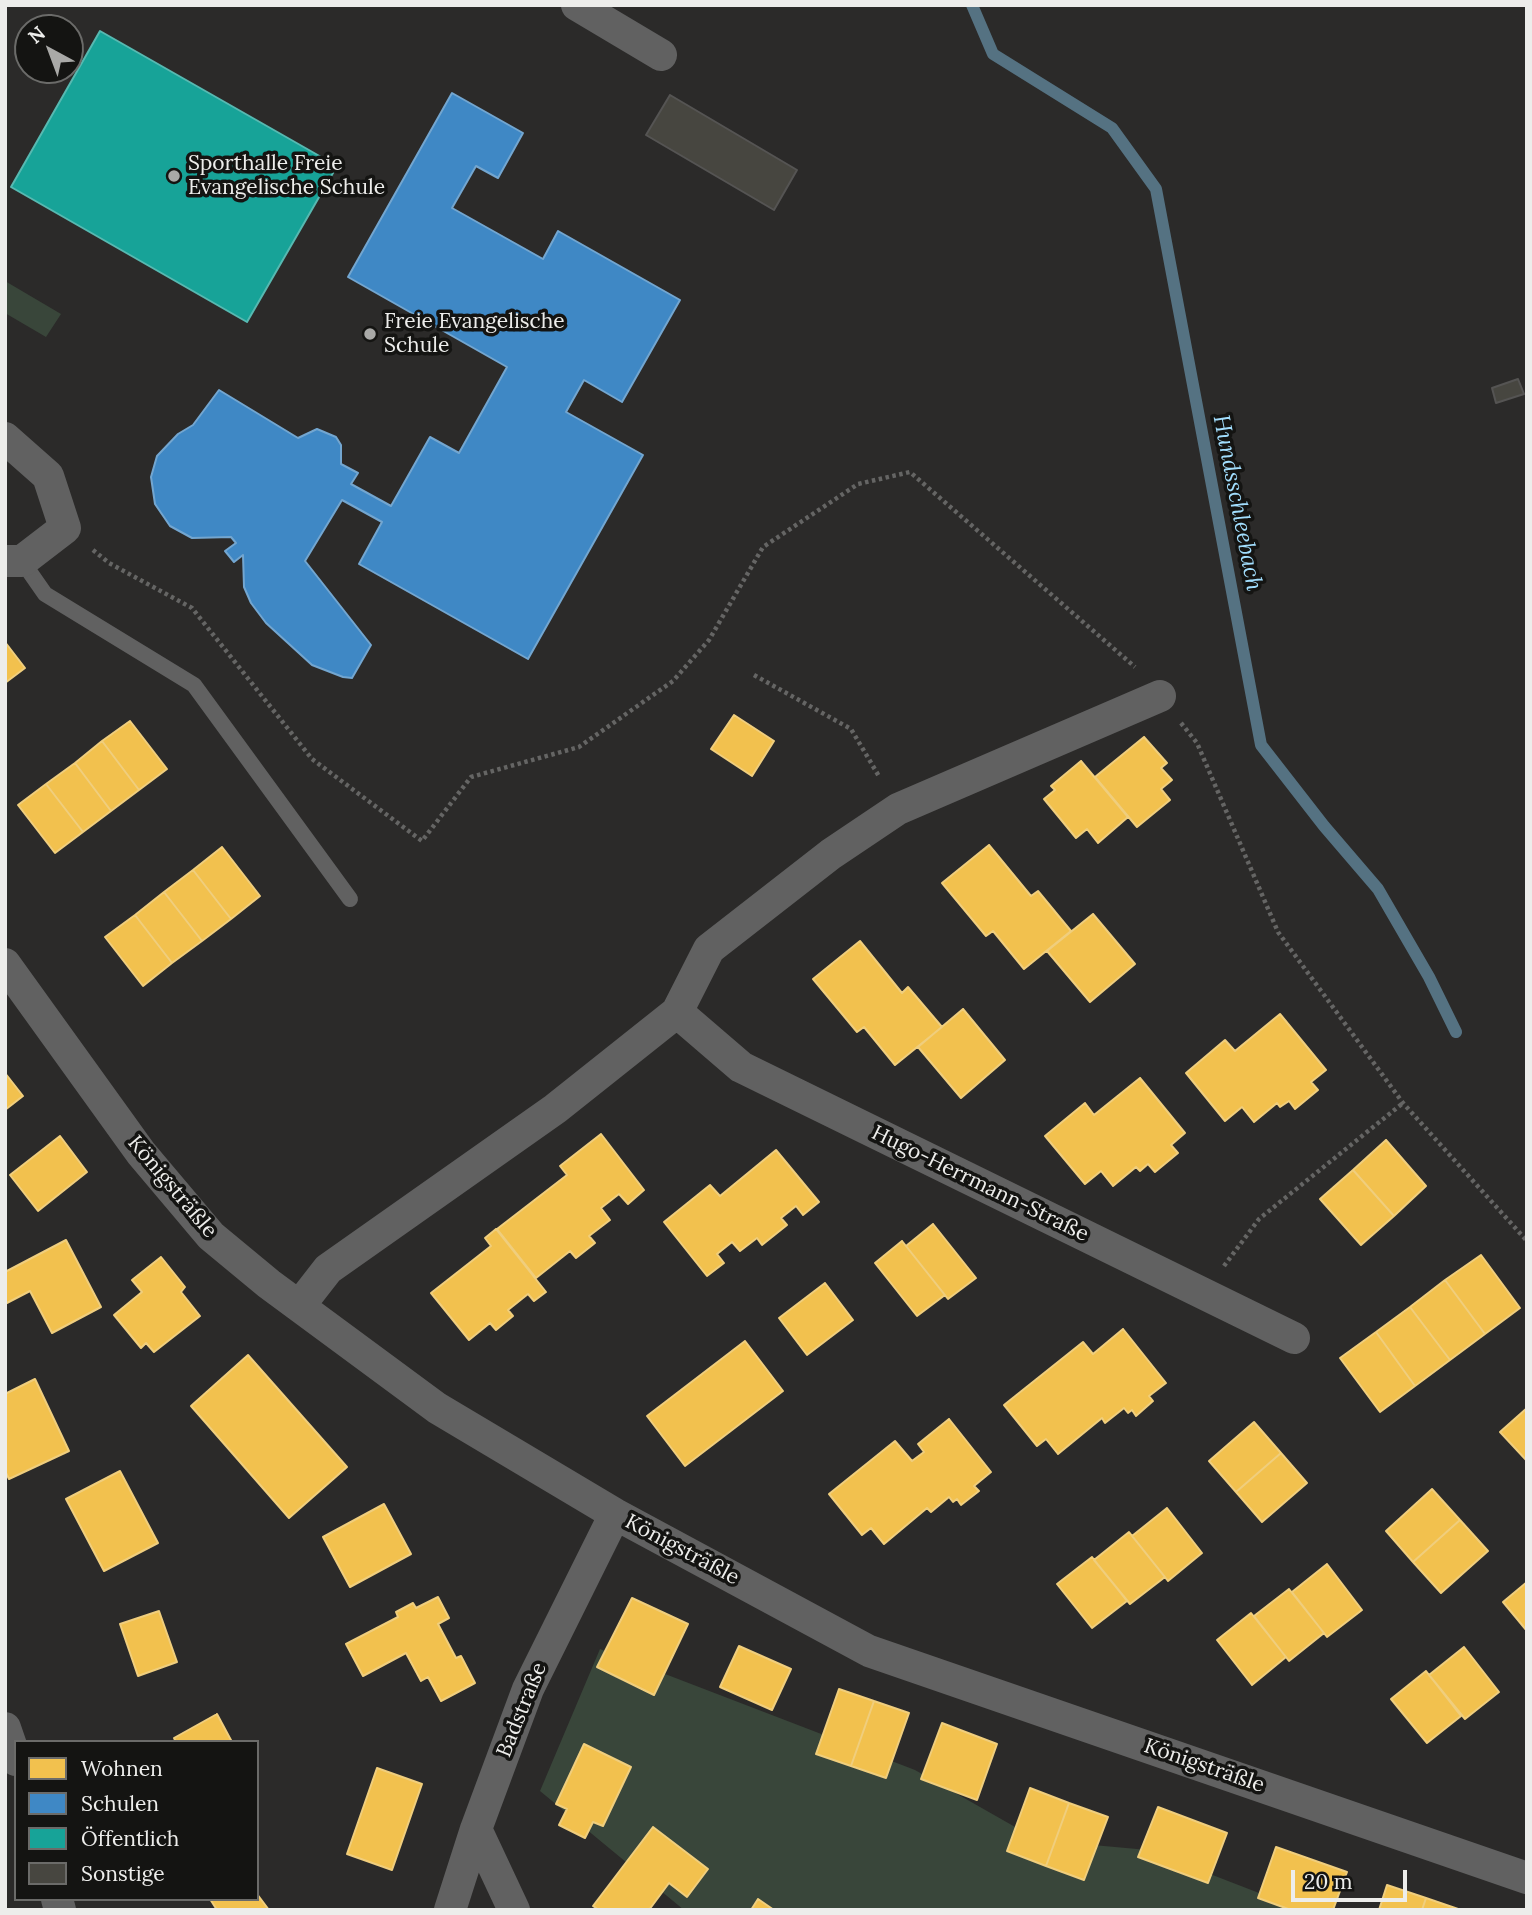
<!DOCTYPE html>
<meta charset="utf-8">
<style>
body{margin:0}
#map{position:relative;width:1532px;height:1915px;overflow:hidden;background:#2b2a29;font-family:Lora,serif}
canvas{display:block}
.frame{position:absolute;inset:0;border:7px solid #ededeb;pointer-events:none}
.legend{position:absolute;left:14px;top:1740px;width:245px;height:161px;box-sizing:border-box;background:#141412;border:2px solid #6b6b69;margin:0;padding:9px 12px;list-style:none;font-size:21px;color:#ededeb}
.legend li{display:flex;align-items:center;gap:14px;height:35px}
.legend b{width:35px;border:2px solid #6b6b69}
.north{position:absolute;left:14px;top:14px;width:70px;height:70px;box-sizing:border-box;background:#141412;border:2px solid #6b6b69;border-radius:50%;rotate:319deg;font-size:19px;font-weight:700;line-height:28px;text-align:center;color:#ededeb}
.north::after{content:'';display:block;margin:auto;width:24px;height:32px;background:#a9a9a7;clip-path:polygon(50% 0,100% 100%,50% 72%,0 100%)}
.scale{position:absolute;left:1291px;top:1870px;width:116px;height:32px;box-sizing:border-box;border:4px solid #ededeb;border-top:0;padding-left:9px;font-size:21px;line-height:24px;white-space:nowrap;color:#ededeb;-webkit-text-stroke:5px #141412;paint-order:stroke}
</style>
<div id="map">
<canvas width="1532" height="1915"></canvas>
<div class="frame"></div>
<ul class="legend">
<li><b style="height:19px;background:#f2c14e"></b>Wohnen</li>
<li><b style="height:19px;background:#3f88c5"></b>Schulen</li>
<li><b style="height:19px;background:#17a398"></b>Öffentlich</li>
<li><b style="height:19px;background:#474640"></b>Sonstige</li>
</ul>
<div class="north">N</div>
<div class="scale">20 m</div>
</div>
<script>
const ctx = document.querySelector('canvas').getContext('2d');
ctx.lineJoin = 'round';
function fillPath(path, color) {
  ctx.fillStyle = color;
  ctx.fill(path, 'evenodd');
}
function shape(rows) {
  const path = new Path2D();
  for (const r of rows) {
    path.moveTo(r[0], r[1]);
    for (let i = 2; i < r.length; i += 2) path.lineTo(r[i], r[i + 1]);
  }
  return path;
}
function strokePath(path, color, width, dash) {
  ctx.strokeStyle = color;
  ctx.lineWidth = width;
  ctx.lineCap = dash ? 'butt' : 'round';
  ctx.setLineDash(dash || []);
  ctx.stroke(path);
}
function write(font, color, halo, rows, align = 'center') {
  ctx.font = font + ' Lora,serif';
  ctx.lineWidth = 7;
  ctx.setLineDash([]);
  ctx.textBaseline = 'middle';
  ctx.strokeStyle = halo;
  ctx.fillStyle = color;
  for (const [text, x, y, turn = 0] of rows) {
    ctx.save();
    ctx.translate(x, y);
    ctx.rotate((+turn || 0) * Math.PI / 180);
    ctx.textAlign = isNaN(turn) ? turn : align;
    if (halo) ctx.strokeText(text, 0, 0);
    ctx.fillText(text, 0, 0);
    ctx.restore();
  }
}
const green = shape([
 [5,281,61,314,46,337,5,313],
 [600,1649,915,1770,1038,1840,1148,1850,1303,1910,684,1910,540,1791]
]);
const homes = shape([
 [5,642,25,668,5,683,5,642],
 [734,715,774,741,752,776,711,749,734,715],
 [130,721,167,769,139,790,102,741,130,721],
 [1144,737,1167,763,1161,768,1172,780,1161,789,1170,800,1137,827,1095,777,1144,737],
 [102,741,139,790,111,811,75,763,102,741],
 [1081,761,1128,817,1098,843,1087,829,1076,838,1044,799,1055,790,1051,786,1081,761],
 [75,763,111,811,83,832,46,784,75,763],
 [46,784,83,832,55,853,18,805,46,784],
 [989,845,1031,896,1038,891,1071,931,1024,969,993,931,986,936,942,883,989,845],
 [222,847,260,896,231,919,193,870,222,847],
 [193,870,231,919,202,941,164,892,193,870],
 [164,892,202,941,172,963,135,915,164,892],
 [1093,914,1135,964,1090,1002,1047,951,1093,914],
 [135,915,172,963,143,986,105,937,135,915],
 [860,941,902,993,908,987,942,1027,895,1065,864,1027,857,1032,813,979,860,941],
 [963,1009,1005,1060,961,1098,918,1047,963,1009],
 [1280,1014,1326,1070,1311,1082,1318,1090,1295,1109,1289,1101,1280,1107,1277,1103,1254,1122,1242,1107,1225,1121,1186,1073,1225,1040,1235,1051,1280,1014],
 [5,1073,23,1096,5,1110,5,1073],
 [1140,1078,1185,1133,1171,1145,1178,1153,1155,1172,1148,1164,1140,1171,1136,1167,1113,1186,1101,1171,1085,1184,1045,1136,1085,1103,1094,1115,1140,1078],
 [601,1134,644,1190,628,1204,619,1194,601,1208,610,1220,589,1236,595,1243,576,1258,570,1251,536,1278,497,1229,567,1175,560,1166,601,1134],
 [60,1136,87,1172,38,1211,10,1175,60,1136],
 [1386,1140,1426,1186,1394,1216,1353,1170,1386,1140],
 [776,1150,819,1202,803,1215,796,1206,781,1218,787,1225,762,1245,757,1238,740,1251,732,1242,717,1254,724,1263,707,1276,664,1222,710,1185,720,1196,776,1150],
 [1353,1170,1394,1216,1361,1245,1320,1199,1353,1170],
 [933,1224,976,1278,948,1299,906,1246,933,1224],
 [496,1229,546,1292,534,1301,528,1294,508,1310,513,1316,496,1330,490,1323,469,1340,431,1293,491,1246,485,1238,496,1229],
 [66,1240,101,1307,52,1333,30,1291,5,1304,5,1272,66,1240],
 [902,1241,945,1295,917,1316,875,1263,902,1241],
 [1481,1255,1520,1308,1485,1334,1445,1280,1481,1255],
 [161,1257,185,1287,181,1292,200,1316,154,1352,146,1343,141,1348,114,1315,142,1292,132,1280,161,1257],
 [1445,1280,1485,1334,1450,1360,1410,1307,1445,1280],
 [825,1283,853,1320,807,1355,779,1318,825,1283],
 [1410,1307,1450,1360,1415,1386,1376,1332,1410,1307],
 [1123,1329,1166,1383,1149,1396,1153,1401,1136,1416,1132,1410,1128,1413,1124,1408,1105,1423,1102,1418,1058,1454,1046,1439,1037,1446,1004,1405,1083,1342,1093,1354,1123,1329],
 [1376,1332,1415,1386,1380,1412,1340,1358,1376,1332],
 [745,1341,783,1391,685,1466,647,1416,745,1341],
 [248,1355,347,1467,289,1518,191,1406,248,1355],
 [35,1379,69,1451,9,1479,5,1471,5,1394,35,1379],
 [1527,1408,1527,1461,1500,1432,1527,1408],
 [949,1419,991,1472,974,1486,979,1491,961,1505,957,1499,953,1502,949,1497,931,1512,927,1508,884,1544,871,1528,862,1535,829,1494,895,1441,912,1461,924,1452,918,1444,949,1419],
 [1254,1422,1281,1453,1236,1492,1209,1461,1254,1422],
 [1281,1453,1307,1483,1262,1522,1236,1492,1281,1453],
 [120,1471,158,1543,104,1571,66,1499,120,1471],
 [1432,1489,1460,1520,1413,1562,1386,1531,1432,1489],
 [384,1504,411,1554,350,1587,323,1537,384,1504],
 [1167,1508,1202,1553,1168,1581,1132,1536,1167,1508],
 [1460,1520,1488,1551,1441,1593,1413,1562,1460,1520],
 [1129,1532,1165,1577,1130,1604,1094,1560,1129,1532],
 [1092,1557,1127,1601,1092,1628,1057,1584,1092,1557],
 [1327,1564,1362,1610,1327,1637,1292,1592,1327,1564],
 [1527,1582,1527,1631,1503,1602,1527,1582],
 [1289,1589,1324,1633,1289,1661,1254,1616,1289,1589],
 [438,1597,449,1618,438,1624,456,1658,461,1656,475,1683,441,1701,428,1677,421,1681,406,1653,363,1676,346,1644,398,1617,396,1612,413,1603,416,1608,438,1597],
 [632,1598,688,1624,654,1695,597,1667,632,1598],
 [159,1611,177,1662,138,1676,120,1624,159,1611],
 [1251,1613,1286,1657,1252,1685,1217,1640,1251,1613],
 [739,1646,791,1669,772,1710,720,1687,739,1646],
 [1464,1647,1499,1692,1465,1719,1429,1675,1464,1647],
 [1426,1671,1461,1716,1427,1743,1391,1699,1426,1671],
 [839,1689,874,1701,851,1766,816,1754,839,1689],
 [874,1701,909,1713,886,1778,851,1766,874,1701],
 [217,1714,232,1742,176,1742,174,1738,217,1714],
 [942,1723,997,1744,977,1800,921,1779,942,1723],
 [584,1744,631,1767,603,1826,593,1822,585,1838,559,1825,567,1809,556,1804,584,1744],
 [377,1768,422,1784,392,1870,347,1854,377,1768],
 [1030,1788,1069,1803,1046,1866,1007,1851,1030,1788],
 [1069,1803,1108,1817,1084,1880,1046,1866,1069,1803],
 [1158,1807,1227,1833,1208,1883,1138,1857,1158,1807],
 [653,1827,708,1869,687,1897,669,1883,649,1910,599,1910,593,1906,653,1827],
 [1276,1847,1347,1872,1333,1910,1291,1910,1258,1898,1276,1847],
 [1387,1885,1426,1898,1422,1910,1379,1910,1387,1885],
 [257,1894,269,1910,217,1910,210,1899,257,1899,257,1894],
 [1426,1898,1461,1910,1422,1910,1426,1898],
 [758,1899,774,1910,751,1910,758,1899]
]);
const schools = shape([
 [452,93,523,133,498,178,476,166,452,208,543,259,558,231,680,300,622,402,584,380,566,412,643,455,528,659,359,564,382,522,342,500,305,561,371,645,352,678,343,677,312,665,266,623,251,603,244,587,243,555,234,562,225,551,236,543,231,537,192,538,170,526,155,504,151,477,157,456,178,434,193,425,219,390,298,438,317,429,336,437,341,445,341,464,358,473,351,484,391,506,430,437,459,453,507,367,348,277,452,93]
]);
const public = shape([
 [100,31,337,166,247,322,11,187,100,31]
]);
const stream = shape([
 [972,5,993,54,1112,128,1156,189,1261,745,1324,826,1378,889,1429,977,1456,1032]
]);
const building = shape([
 [670,95,797,170,774,210,646,135,670,95],
 [1518,379,1524,394,1496,403,1492,388,1518,379]
]);
const path = shape([
 [93,550,109,563,192,608,312,759,422,841,471,777,579,747,673,681,709,640,763,547,858,484,910,472,1135,667],
 [754,675,851,729,880,778],
 [1181,723,1197,743,1278,932,1403,1103,1527,1241],
 [1224,1266,1259,1219,1403,1103]
]);
const service = shape([
 [22,561,45,594,194,685,350,899]
]);
const minor = shape([
 [577,5,661,55],
 [5,438,48,476,65,528,22,561,5,561],
 [5,964,141,1153,211,1236,269,1284,437,1408,615,1514,869,1651,1527,1878],
 [677,1012,741,1067,1294,1338],
 [300,1305,328,1269,555,1109,677,1012,709,949,831,854,898,809,1160,696],
 [5,1728,16,1760],
 [476,1829,514,1910],
 [57,1899,60,1910],
 [450,1910,476,1829,528,1689,615,1514]
]);
const markers = [
 [174,176,7,"#a9a9a7"],
 [370,334,7,"#a9a9a7"]
];
const poiNames = [
 ["Sporthalle Freie",188,164],
 ["Evangelische Schule",188,188],
 ["Freie Evangelische",384,322],
 ["Schule",384,346]
];
const streetNames = [
 ["Hugo-Herrmann-Straße",980,1184,26],
 ["Königsträßle",172,1187,50],
 ["Königsträßle",682,1550,28],
 ["Badstraße",522,1710,-68],
 ["Königsträßle",1204,1766,19]
];
const waterNames = [
 ["Hundsschleebach",1237,503,79]
];
fillPath(green, '#39463a');
fillPath(homes, '#f2c14e');
strokePath(homes, '#f0ce7d', 2);
fillPath(schools, '#3f88c5');
strokePath(schools, '#73a6d0', 2);
fillPath(public, '#17a398');
strokePath(public, '#57b9b1', 2);
strokePath(stream, '#557282', 12);
fillPath(building, '#474640');
strokePath(building, '#555453', 2);
strokePath(path, '#656564', 4.5, [3.5, 3.5]);
strokePath(service, '#616161', 16);
strokePath(minor, '#616161', 32);
for (const [x, y, r, color] of markers) {
  const dot = new Path2D();
  dot.arc(x, y, r, 0, 2 * Math.PI);
  ctx.fillStyle = color;
  ctx.fill(dot);
  strokePath(dot, '#141412', 2.5);
}
write('21px', '#ededeb', '#141412', poiNames, 'left');
write('21px', '#ededeb', '#141412', streetNames);
write('italic 23px', '#a2defe', '#141412', waterNames);
</script>
